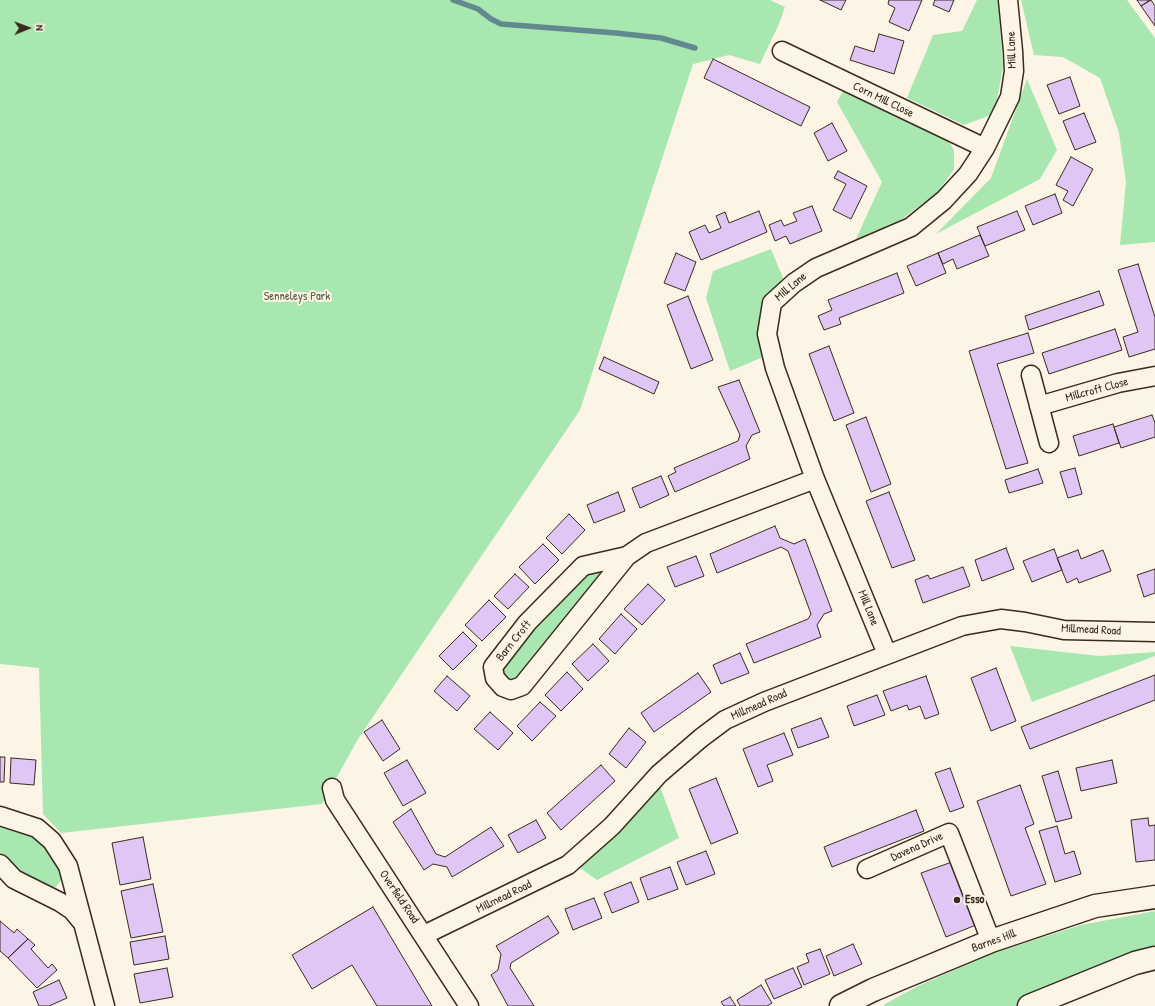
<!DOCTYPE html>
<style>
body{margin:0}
#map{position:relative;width:1155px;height:1006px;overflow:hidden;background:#fcf5e5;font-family:"Patrick Hand",sans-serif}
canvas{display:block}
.north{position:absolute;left:8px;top:8px;width:40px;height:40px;-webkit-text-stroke:3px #fcf5e5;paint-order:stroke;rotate:89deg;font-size:11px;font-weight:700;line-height:16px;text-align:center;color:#3b2a1e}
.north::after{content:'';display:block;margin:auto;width:14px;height:18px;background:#3b2a1e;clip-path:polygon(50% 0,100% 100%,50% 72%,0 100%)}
</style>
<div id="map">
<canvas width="1155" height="1006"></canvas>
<div class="north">N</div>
</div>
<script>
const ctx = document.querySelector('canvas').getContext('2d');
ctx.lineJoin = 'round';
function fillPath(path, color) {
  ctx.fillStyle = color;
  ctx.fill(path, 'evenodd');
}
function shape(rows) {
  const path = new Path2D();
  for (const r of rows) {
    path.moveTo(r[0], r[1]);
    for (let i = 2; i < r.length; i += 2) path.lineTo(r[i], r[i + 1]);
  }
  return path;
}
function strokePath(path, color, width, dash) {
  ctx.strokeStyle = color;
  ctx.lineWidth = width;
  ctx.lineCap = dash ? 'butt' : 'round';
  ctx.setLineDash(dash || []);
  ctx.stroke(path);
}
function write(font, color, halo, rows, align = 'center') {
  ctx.font = font + ' "Patrick Hand",sans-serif';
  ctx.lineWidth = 4;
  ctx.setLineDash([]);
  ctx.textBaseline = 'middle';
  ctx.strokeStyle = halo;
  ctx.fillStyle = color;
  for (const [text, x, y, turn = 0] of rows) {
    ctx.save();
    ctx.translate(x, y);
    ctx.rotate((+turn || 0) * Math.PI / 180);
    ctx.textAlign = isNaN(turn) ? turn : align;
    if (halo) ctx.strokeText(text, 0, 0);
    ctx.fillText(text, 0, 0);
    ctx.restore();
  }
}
const green = shape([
 [0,0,770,0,785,7,779,24,760,64,729,55,693,64,580,410,358,739,322,804,61,833,43,814,39,668,0,664],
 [977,0,998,0,1003,67,996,105,991,115,964,125,907,98,933,35,962,31],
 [1021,0,1127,0,1155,38,1155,242,1120,245,1126,182,1119,133,1100,78,1063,57,1034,55],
 [1027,79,1057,150,1040,179,936,234,991,178],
 [845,87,947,138,954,150,954,169,939,191,902,219,855,241,882,182,837,102],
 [771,249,783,278,777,286,763,357,730,371,706,298,713,271],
 [620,562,510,687,496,666,585,571],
 [1010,646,1099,656,1155,652,1155,656,1032,702],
 [659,784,679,838,597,880,577,866],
 [0,825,33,832,55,849,62,879,56,887,44,888,33,883,13,867,0,853],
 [1155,911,1155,951,1015,1006,884,1006,885,1004,918,986,994,953,1081,925]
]);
const stream = shape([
 [453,0,478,9,491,19,501,24,616,33,661,38,695,48]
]);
const building = shape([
 [820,0,846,0,841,10,820,0],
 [889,0,922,0,909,31,889,22,895,8,888,4,889,0],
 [935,0,954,0,949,12,933,5,935,0],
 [1137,0,1150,0,1141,6,1137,0],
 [1151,0,1155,6,1155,26,1141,6,1151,0],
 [879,34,904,41,894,74,850,60,855,46,874,52,879,34],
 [713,59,810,107,801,126,704,78,713,59],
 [1070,77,1080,106,1059,114,1047,85,1070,77],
 [1084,113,1096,142,1075,150,1063,121,1084,113],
 [832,123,847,151,828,161,814,133,832,123],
 [1071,157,1093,169,1073,206,1063,200,1068,191,1056,185,1071,157],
 [838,171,867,186,851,219,833,210,846,184,834,178,838,171],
 [1055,194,1062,213,1033,225,1025,206,1055,194],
 [812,206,822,231,790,244,786,236,775,241,769,225,781,220,784,226,797,221,793,213,812,206],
 [759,211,767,232,701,260,689,232,705,225,709,233,721,228,716,216,725,212,729,223,759,211],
 [1017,211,1025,230,985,246,977,227,1017,211],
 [980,235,989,256,957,269,953,259,943,264,938,253,980,235],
 [676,253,696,262,685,291,664,283,676,253],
 [938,253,946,273,916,286,907,266,938,253],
 [1138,264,1155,317,1155,349,1129,357,1123,337,1138,332,1118,270,1138,264],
 [897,273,904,293,839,318,841,324,824,330,818,316,832,310,828,300,897,273],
 [1099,291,1104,305,1029,330,1025,316,1099,291],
 [688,296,713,360,691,369,667,305,688,296],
 [1115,329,1122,350,1049,374,1042,353,1115,329],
 [1028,333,1034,353,997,364,1028,463,1006,469,969,351,1028,333],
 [829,346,854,413,834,421,809,354,829,346],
 [604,357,659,382,654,394,599,369,604,357],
 [739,380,760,432,752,435,746,446,750,459,675,492,668,476,676,472,674,468,738,441,740,435,718,387,739,380],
 [1152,415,1155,423,1155,437,1121,448,1114,427,1152,415],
 [866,417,891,484,871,492,846,425,866,417],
 [1113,424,1119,443,1079,456,1073,436,1113,424],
 [1075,468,1082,494,1068,498,1060,472,1075,468],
 [1038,469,1043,483,1009,493,1005,480,1038,469],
 [661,476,669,495,640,508,632,488,661,476],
 [618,492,625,511,594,523,587,505,618,492],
 [889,492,915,560,892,568,866,501,889,492],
 [569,514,585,530,562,554,546,538,569,514],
 [775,526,780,538,794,544,805,539,832,611,824,614,817,625,821,637,754,663,746,644,808,619,811,614,788,551,781,547,717,573,710,554,775,526],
 [543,544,559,560,535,584,519,567,543,544],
 [1006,548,1014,569,982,581,975,560,1006,548],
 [1054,549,1062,570,1032,582,1023,561,1054,549],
 [1078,550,1081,559,1103,550,1111,571,1079,583,1077,578,1067,583,1057,558,1078,550],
 [696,556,704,576,675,587,667,567,696,556],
 [963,567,970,586,923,603,915,580,928,575,930,579,963,567],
 [1155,569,1155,593,1144,597,1137,575,1155,569],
 [515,574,529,587,508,609,494,596,515,574],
 [648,584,665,600,642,625,624,609,648,584],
 [489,600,506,617,482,641,465,625,489,600],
 [621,614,637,629,615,654,599,639,621,614],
 [463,632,477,646,453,670,439,656,463,632],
 [593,644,609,661,588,681,572,664,593,644],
 [740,653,749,673,721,684,713,665,740,653],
 [996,668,1016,721,991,731,971,678,996,668],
 [567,672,583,689,561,711,545,695,567,672],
 [698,673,711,692,654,732,641,713,698,673],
 [1155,675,1155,700,1030,749,1021,727,1155,675],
 [447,676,470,696,457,711,434,691,447,676],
 [926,676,939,714,925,719,920,706,909,710,907,705,891,711,883,691,926,676],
 [877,695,885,715,854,726,847,706,877,695],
 [540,702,556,716,532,741,517,726,540,702],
 [490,712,513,733,498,750,474,729,490,712],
 [821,718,829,737,798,748,791,729,821,718],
 [382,720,400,749,383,761,364,732,382,720],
 [629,728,646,742,626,768,609,754,629,728],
 [784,733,793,755,767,765,773,781,758,787,743,749,784,733],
 [0,757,5,757,4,782,0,782,0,757],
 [11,758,36,760,34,785,10,783,11,758],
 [407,760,426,793,403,806,384,773,407,760],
 [1112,760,1117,783,1081,791,1076,768,1112,760],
 [601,765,615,781,561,830,547,813,601,765],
 [950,768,964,807,950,812,935,773,950,768],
 [1058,771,1072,818,1056,822,1042,776,1058,771],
 [716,778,738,833,711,844,689,789,716,778],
 [1020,785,1034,824,1025,828,1046,884,1011,896,977,801,1020,785],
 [411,809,436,854,445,857,491,827,504,846,452,877,447,867,433,864,424,870,393,822,411,809],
 [916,810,924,831,832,867,824,847,916,810],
 [1148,818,1149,826,1155,825,1155,860,1136,862,1131,820,1148,818],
 [536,820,546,838,518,853,508,835,536,820],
 [1057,826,1065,854,1074,851,1081,874,1055,882,1039,831,1057,826],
 [143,837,151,879,120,885,112,843,143,837],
 [706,851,715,874,686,885,677,862,706,851],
 [952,862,976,925,946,937,921,873,952,862],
 [670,867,678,889,648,900,640,878,670,867],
 [631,882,639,902,612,913,604,893,631,882],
 [153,884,163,932,131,938,121,891,153,884],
 [594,898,602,918,573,930,565,909,594,898],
 [373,907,432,1006,377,1006,352,965,312,989,292,955,373,907],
 [548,916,559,933,511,963,510,968,534,1006,508,1006,491,975,498,970,501,954,496,946,548,916],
 [0,921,14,933,17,929,28,939,8,958,0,951,0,921],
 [165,936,169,959,134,965,130,942,165,936],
 [28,939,35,945,31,949,48,968,52,964,57,970,37,988,8,958,28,939],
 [853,944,862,964,834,976,826,956,853,944],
 [820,949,830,974,804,985,797,967,809,962,806,954,820,949],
 [167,968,173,997,140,1003,134,974,167,968],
 [793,968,802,987,774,999,765,980,793,968],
 [59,980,67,998,49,1006,39,1006,33,992,59,980],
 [761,985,772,1003,767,1006,740,1006,737,1000,761,985],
 [730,997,736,1006,724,1006,721,1002,730,997]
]);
const street = shape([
 [782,51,985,148],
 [1031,375,1049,443],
 [1039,406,1118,383,1155,376],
 [627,556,583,566,527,623,493,667,495,678,503,687,511,690,522,686,627,556,646,543,815,479],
 [887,654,815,479,775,368,767,334,772,303,794,283,816,268,911,227,944,200,968,174,985,148,1010,97,1014,71,1013,51,1008,0],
 [332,788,335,800,469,1006],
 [0,816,37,828,52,841,68,866,105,1006],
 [0,864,14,879,60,902,72,910,82,922],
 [867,869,949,833,991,941],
 [424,935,568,865,612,826,659,774,701,738,725,720,764,702,962,626,1001,619,1025,622,1064,630,1155,632]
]);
const secondary = shape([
 [841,1006,873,990,991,941,1095,906,1155,897],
 [1029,1006,1135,963,1155,958]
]);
const markers = [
 [957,900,4,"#3b2a1e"]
];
const streetNames = [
 ["Mill Lane",1012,50,-92],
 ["Corn Mill Close",883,100,26],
 ["Mill Lane",791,287,-40],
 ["Millcroft Close",1097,390,-15],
 ["Mill Lane",868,608,68],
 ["Millmead Road",1091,630,3],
 ["Barn Croft",514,641,-51],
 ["Millmead Road",759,705,-24],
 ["Davena Drive",917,847,-24],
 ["Overfield Road",399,897,56],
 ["Millmead Road",504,897,-26],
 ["Barnes Hill",994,941,-20]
];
const parkNames = [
 ["Senneleys Park",297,297]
];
const poiNames = [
 ["Esso",965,900]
];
fillPath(green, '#a8e7af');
strokePath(stream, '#628890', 5.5);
fillPath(building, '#e0c6f5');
strokePath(building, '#3b2a1e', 1);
strokePath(street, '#3b2a1e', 21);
strokePath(secondary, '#3b2a1e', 25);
strokePath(street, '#fcf5e5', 18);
strokePath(secondary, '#fcf5e5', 22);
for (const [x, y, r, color] of markers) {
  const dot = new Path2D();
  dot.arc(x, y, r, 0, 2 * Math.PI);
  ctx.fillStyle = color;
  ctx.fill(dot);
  strokePath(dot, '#fcf5e5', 1.5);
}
write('12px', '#3b2a1e', '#fcf5e5', streetNames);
write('12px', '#565942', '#fcf5e5', parkNames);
write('bold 12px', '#3b2a1e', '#fcf5e5', poiNames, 'left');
</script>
